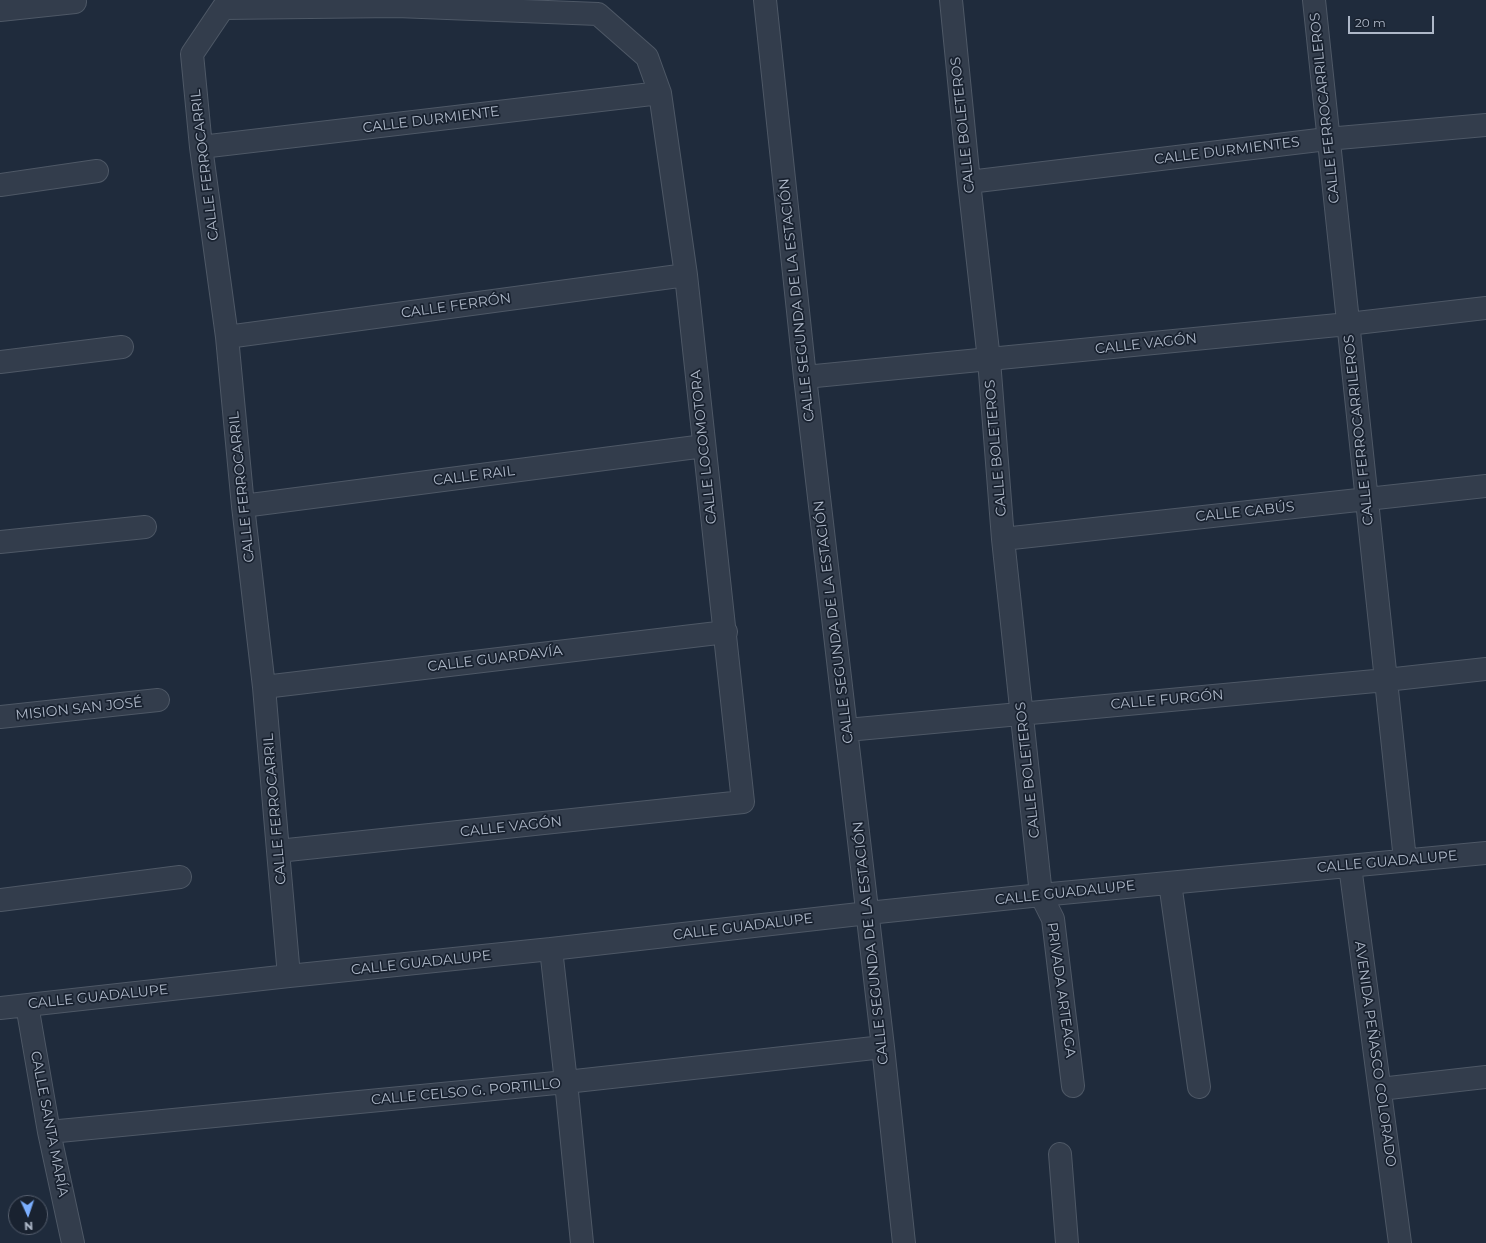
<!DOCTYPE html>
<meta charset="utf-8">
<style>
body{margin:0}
#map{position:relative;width:1486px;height:1243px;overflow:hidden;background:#1f2b3c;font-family:Montserrat,sans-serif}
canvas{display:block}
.north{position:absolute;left:8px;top:1195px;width:40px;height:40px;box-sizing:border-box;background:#192230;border:1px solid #555e6d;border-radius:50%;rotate:177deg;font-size:11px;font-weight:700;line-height:16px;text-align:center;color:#aeb8c8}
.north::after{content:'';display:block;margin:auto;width:14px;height:18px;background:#7cafff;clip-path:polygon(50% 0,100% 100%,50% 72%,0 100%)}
.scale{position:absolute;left:1348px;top:16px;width:86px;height:18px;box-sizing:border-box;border:2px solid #aeb8c8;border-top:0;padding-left:5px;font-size:12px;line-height:14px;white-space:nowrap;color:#aeb8c8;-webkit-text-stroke:3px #192230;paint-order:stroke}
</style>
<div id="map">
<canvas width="1486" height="1243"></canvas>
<div class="north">N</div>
<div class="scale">20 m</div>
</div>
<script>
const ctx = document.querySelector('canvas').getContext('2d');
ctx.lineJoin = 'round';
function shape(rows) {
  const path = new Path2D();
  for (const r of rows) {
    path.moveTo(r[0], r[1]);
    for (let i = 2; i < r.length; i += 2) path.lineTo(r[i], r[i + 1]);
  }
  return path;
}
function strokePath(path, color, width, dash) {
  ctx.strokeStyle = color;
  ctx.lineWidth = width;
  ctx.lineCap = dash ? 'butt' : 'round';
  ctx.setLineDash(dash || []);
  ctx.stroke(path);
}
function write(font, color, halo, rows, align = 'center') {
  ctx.font = font + ' Montserrat,sans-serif';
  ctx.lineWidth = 3.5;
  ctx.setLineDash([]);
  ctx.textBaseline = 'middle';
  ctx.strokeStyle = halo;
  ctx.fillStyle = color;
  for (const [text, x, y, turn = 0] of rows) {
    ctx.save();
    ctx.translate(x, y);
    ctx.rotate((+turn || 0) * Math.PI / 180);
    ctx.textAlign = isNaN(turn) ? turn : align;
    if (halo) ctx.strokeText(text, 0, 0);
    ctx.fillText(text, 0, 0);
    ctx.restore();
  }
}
const minor = shape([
 [765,0,805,377,883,1047,904,1243],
 [951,0,969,182,989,360,1003,539,1041,895,1053,919,1073,1086],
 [1314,0,1405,860],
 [0,10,75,2],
 [201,147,660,93],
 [969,182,1327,139,1486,125],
 [0,185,97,171],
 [227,337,686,275],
 [0,362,122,347],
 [805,377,1348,324,1486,308],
 [243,506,704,446],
 [1003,539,1486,486],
 [0,542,145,527],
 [264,687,726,632],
 [0,717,158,700],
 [847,730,1386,680,1486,669],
 [278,851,743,802,686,275,660,93,647,57,598,14,397,6,223,8,192,54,201,147,227,337,243,506,264,687,278,851,289,976],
 [1350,866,1400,1243],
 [1170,883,1199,1087],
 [0,900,180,877],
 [551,949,566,1082,582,1243],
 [27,1005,49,1132,73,1243],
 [0,1008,289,976,551,949,868,913,1041,895,1486,853],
 [1380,1089,1486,1077],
 [49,1132,566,1082,883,1047],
 [1060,1154,1067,1243]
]);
const streetNames = [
 ["CALLE FERROCARRILEROS",1325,108,-96],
 ["CALLE DURMIENTE",431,120,-7],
 ["CALLE BOLETEROS",963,125,-96],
 ["CALLE DURMIENTES",1227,151,-7],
 ["CALLE FERROCARRIL",205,165,-97],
 ["CALLE SEGUNDA DE LA ESTACIÓN",797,300,-96],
 ["CALLE FERRÓN",456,306,-8],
 ["CALLE VAGÓN",1146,344,-6],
 ["CALLE FERROCARRILEROS",1359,430,-96],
 ["CALLE LOCOMOTORA",704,447,-96],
 ["CALLE BOLETEROS",996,448,-95],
 ["CALLE RAIL",474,476,-7],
 ["CALLE FERROCARRIL",242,487,-96],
 ["CALLE CABÚS",1245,512,-6],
 ["CALLE SEGUNDA DE LA ESTACIÓN",834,622,-97],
 ["CALLE GUARDAVÍA",495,659,-7],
 ["CALLE FURGÓN",1167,700,-5],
 ["MISION SAN JOSÉ",79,709,-6],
 ["CALLE BOLETEROS",1028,770,-96],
 ["CALLE FERROCARRIL",275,809,-95],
 ["CALLE VAGÓN",511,827,-6],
 ["CALLE GUADALUPE",1387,862,-5],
 ["CALLE GUADALUPE",1065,893,-6],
 ["CALLE GUADALUPE",743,927,-7],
 ["CALLE SEGUNDA DE LA ESTACIÓN",871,943,-96],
 ["CALLE GUADALUPE",421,963,-6],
 ["PRIVADA ARTEAGA",1061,990,82],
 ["CALLE GUADALUPE",98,997,-6],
 ["AVENIDA PEÑASCO COLORADO",1375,1054,82],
 ["CALLE CELSO G. PORTILLO",466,1092,-5],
 ["CALLE SANTA MARÍA",49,1124,79]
];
strokePath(minor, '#4e5866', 24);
strokePath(minor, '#333d4c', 22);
write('14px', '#aeb8c8', '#192230', streetNames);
</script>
